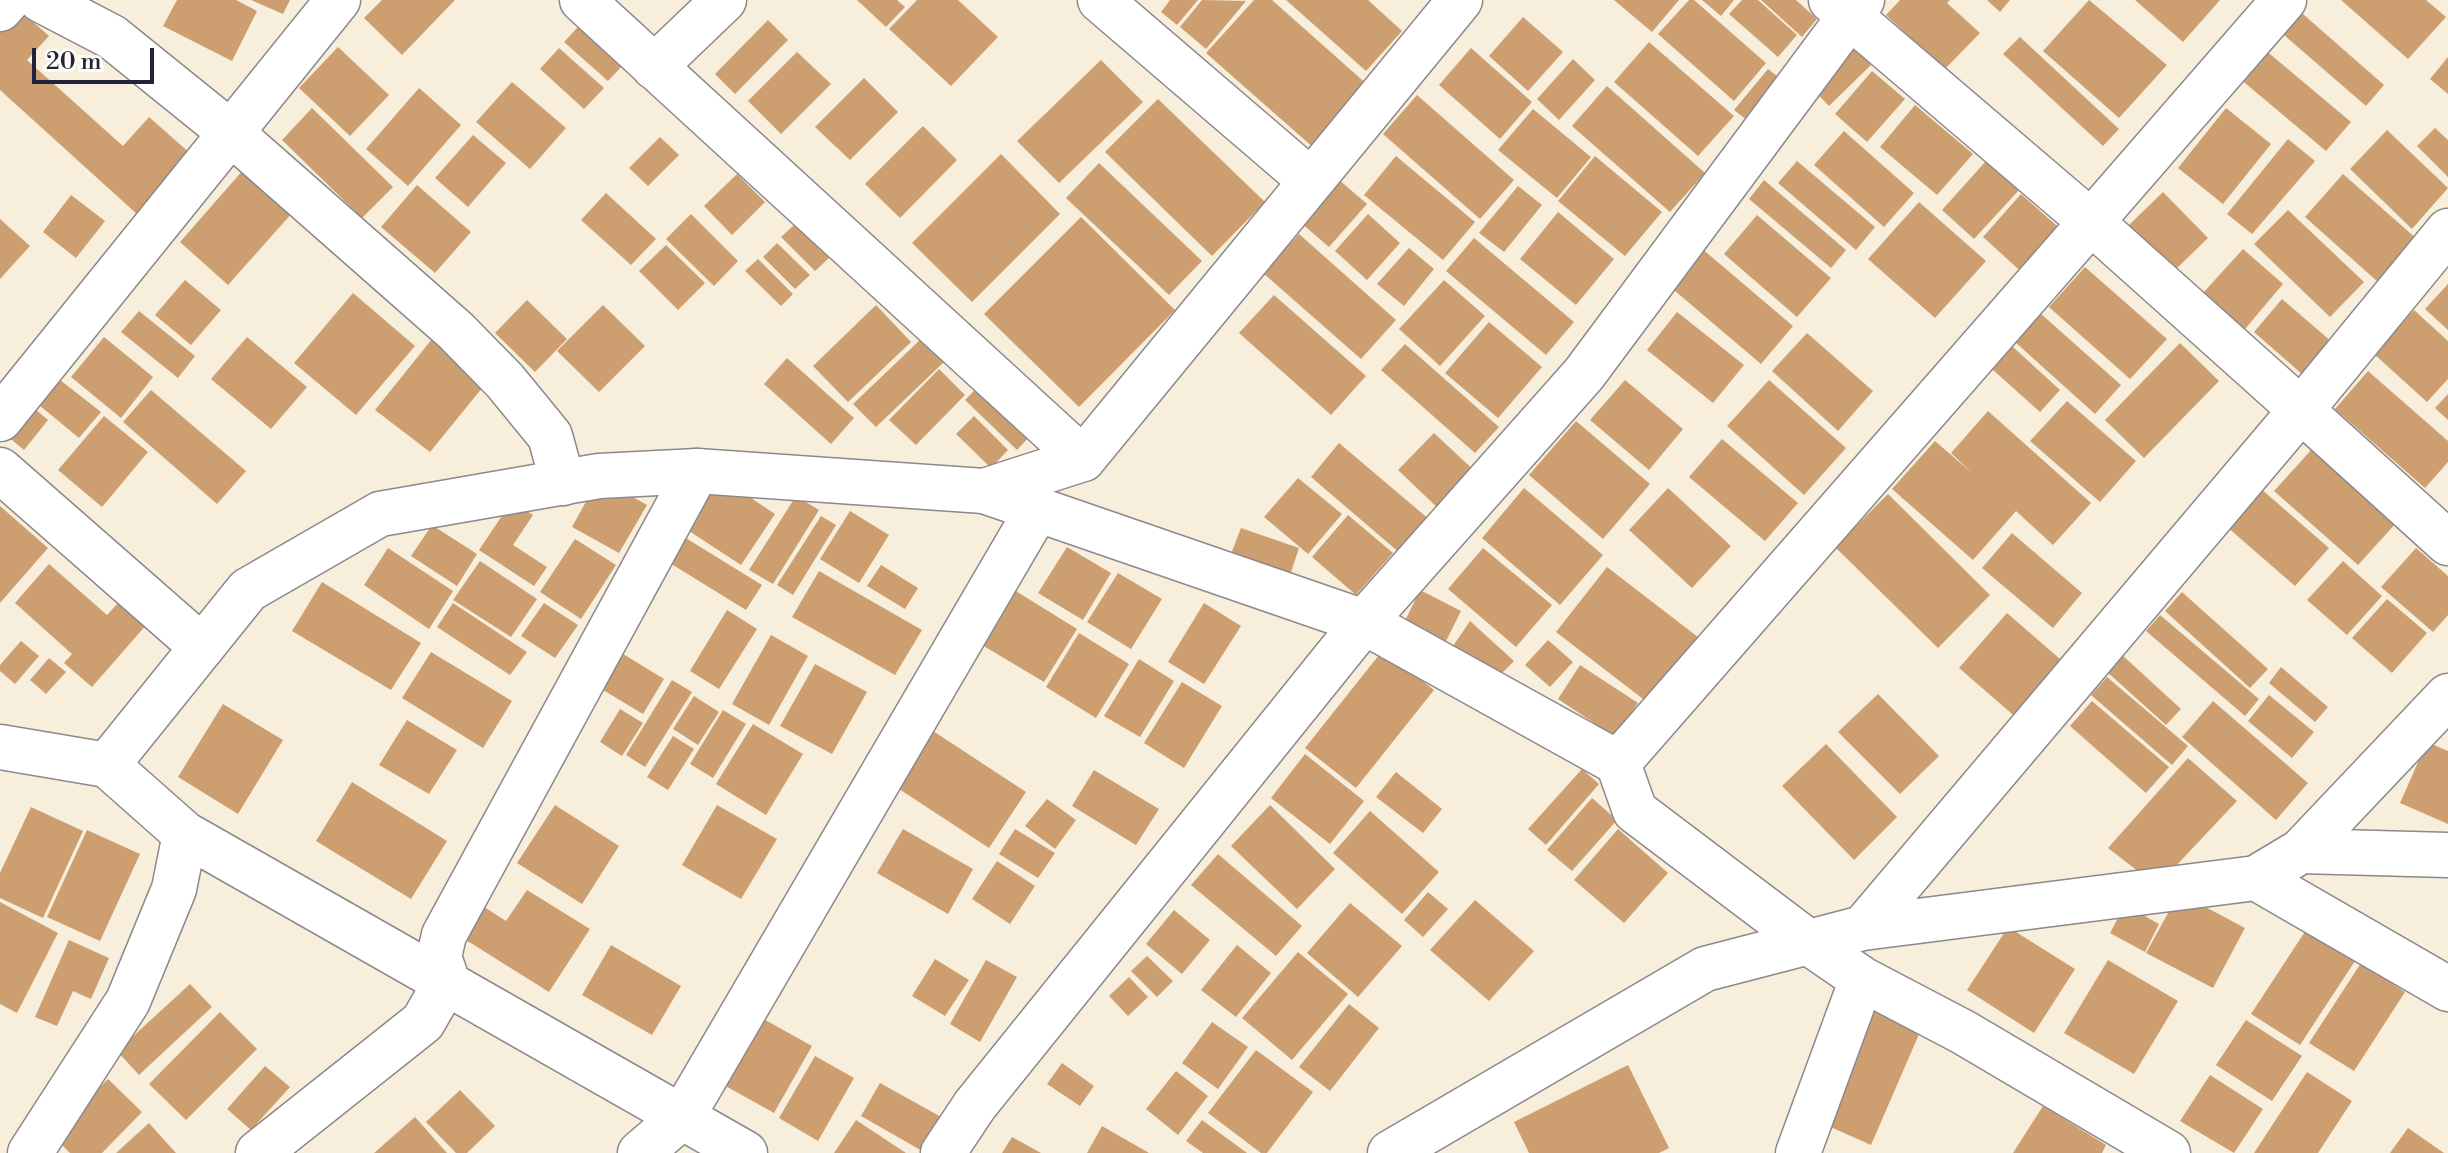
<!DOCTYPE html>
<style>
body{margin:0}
#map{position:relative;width:2448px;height:1153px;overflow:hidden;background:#f7eedc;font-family:"Libre Bodoni",serif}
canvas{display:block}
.scale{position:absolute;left:32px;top:48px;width:122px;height:36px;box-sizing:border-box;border:4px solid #22223b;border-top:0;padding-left:10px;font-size:24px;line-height:28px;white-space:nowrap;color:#22223b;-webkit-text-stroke:6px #fdfcf7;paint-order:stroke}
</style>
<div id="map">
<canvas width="2448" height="1153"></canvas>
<div class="scale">20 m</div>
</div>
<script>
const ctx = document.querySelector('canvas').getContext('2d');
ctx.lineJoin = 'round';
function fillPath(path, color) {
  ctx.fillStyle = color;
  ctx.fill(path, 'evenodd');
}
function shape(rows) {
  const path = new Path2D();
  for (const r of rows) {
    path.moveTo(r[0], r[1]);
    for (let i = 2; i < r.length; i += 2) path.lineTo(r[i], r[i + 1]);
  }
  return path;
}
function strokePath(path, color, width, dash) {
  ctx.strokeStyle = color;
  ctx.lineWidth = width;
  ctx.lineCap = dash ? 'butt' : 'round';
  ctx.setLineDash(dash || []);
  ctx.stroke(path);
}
const building = shape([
 [177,0,236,0,257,11,232,61,163,26],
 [251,0,290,0,283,14],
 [382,0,455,0,402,55,364,18],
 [857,0,897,0,905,7,886,27],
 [917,0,958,0,998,37,951,86,889,29],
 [1170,0,1198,0,1177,25,1161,12],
 [1202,0,1246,1,1206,49,1180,27],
 [1254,0,1272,0,1370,87,1315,149,1206,53],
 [1286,0,1368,0,1402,31,1366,71],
 [1614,0,1679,0,1652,32],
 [1689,0,1694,0,1766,63,1734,101,1658,34],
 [1702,0,1734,0,1721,16],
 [1742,0,1758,0,1797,35,1778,57,1729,14],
 [1761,0,1796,0,1817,19,1802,37],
 [1900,0,1950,0,1947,3,1980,33,1945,69,1886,15],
 [1987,0,2010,0,2000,12],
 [2089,0,2167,65,2119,118,2043,51],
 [2135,0,2220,0,2183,42],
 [2341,0,2426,0,2446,17,2408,59],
 [2296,8,2384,85,2366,106,2277,29],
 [18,9,49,36,27,60,123,146,149,117,192,155,138,215,0,90,0,29],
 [1523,17,1563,52,1528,91,1489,56],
 [768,20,788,40,735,94,715,74],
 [578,27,622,66,608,81,564,42],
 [2020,37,2119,129,2103,146,2003,54],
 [1649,42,1734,116,1698,156,1614,82],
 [1849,42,1871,65,1829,106,1806,82],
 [338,47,389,95,350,136,299,88],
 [559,48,604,88,584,109,540,69],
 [1471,48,1532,102,1500,139,1439,85],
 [2264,49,2351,122,2326,151,2239,78],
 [797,52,831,84,781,134,748,101],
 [2448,57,2448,94,2430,79],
 [1573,59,1595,80,1559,120,1537,99],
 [1101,60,1143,102,1059,183,1017,141],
 [1768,69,1800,94,1766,135,1734,110],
 [1872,71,1905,99,1867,142,1835,114],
 [864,78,898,112,850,160,815,127],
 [512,82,566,128,530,169,476,122],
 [1607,86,1705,173,1670,212,1572,126],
 [419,88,461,125,408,186,366,149],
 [1417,95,1514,180,1480,219,1383,134],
 [1158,99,1265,202,1212,256,1105,152],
 [1915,105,1973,154,1937,195,1880,147],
 [312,108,393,187,362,218,282,140],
 [2226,108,2271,144,2223,204,2178,168],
 [1533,109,1591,157,1557,198,1498,150],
 [923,126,957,160,900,218,865,184],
 [2435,128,2448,140,2448,177,2417,146],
 [2387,130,2448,188,2412,229,2350,169],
 [1844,131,1914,193,1884,227,1814,165],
 [473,135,506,163,468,207,435,178],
 [660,137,679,155,648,186,629,168],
 [2288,139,2315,161,2252,234,2227,214],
 [1001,154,1060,214,972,302,912,243],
 [1396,156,1475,222,1443,260,1364,195],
 [1595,156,1662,212,1625,256,1558,201],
 [1797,161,1875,227,1856,250,1778,183],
 [1986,161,2019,190,1974,239,1942,210],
 [1099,163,1202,261,1169,295,1066,198],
 [244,169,293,212,228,285,180,242],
 [737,174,765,202,732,235,704,206],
 [2343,174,2426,247,2387,290,2305,217],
 [1338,179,1367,204,1329,247,1300,222],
 [1764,180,1846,250,1831,268,1749,199],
 [417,185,471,232,435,273,381,227],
 [1518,186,1542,205,1504,252,1479,233],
 [2163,192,2208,238,2174,271,2129,225],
 [606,193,656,239,631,265,581,220],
 [2021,194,2066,234,2027,277,1983,237],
 [71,195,105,221,76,258,43,232],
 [1919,202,1986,261,1935,318,1868,259],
 [2288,210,2364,282,2330,317,2254,244],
 [1558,212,1614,259,1576,305,1520,259],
 [691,214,738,261,714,286,666,239],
 [1368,214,1400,243,1367,280,1335,251],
 [1757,215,1831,278,1797,317,1724,254],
 [1081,217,1175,310,1079,407,984,314],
 [0,219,30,246,0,279],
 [794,225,829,258,815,271,781,237],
 [1299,234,1396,320,1361,359,1263,273],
 [1474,238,1574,322,1546,355,1446,271],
 [777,243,810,275,795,289,763,257],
 [666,245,705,283,678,310,639,271],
 [1700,247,1793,326,1761,364,1668,285],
 [1409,248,1434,269,1404,306,1377,284],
 [2243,249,2283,284,2245,329,2203,293],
 [758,259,793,294,781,306,745,271],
 [2085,267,2167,339,2130,379,2049,307],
 [185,280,221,310,191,345,155,315],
 [1444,280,1485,316,1440,366,1399,329],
 [2448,284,2448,330,2425,309],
 [353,293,415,346,356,415,294,363],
 [1274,295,1366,376,1331,415,1239,333],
 [2282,299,2332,342,2303,375,2254,332],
 [527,300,567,339,535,372,495,333],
 [603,305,645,346,599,392,557,351],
 [876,305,911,342,848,402,813,366],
 [2414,310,2448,341,2448,379,2427,402,2374,354],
 [139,311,195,356,178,378,121,332],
 [1677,312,1744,365,1713,403,1647,350],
 [2040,313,2121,385,2095,414,2015,342],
 [1489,322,1542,367,1498,418,1445,373],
 [1807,333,1873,391,1838,431,1772,371],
 [104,337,153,377,121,418,71,377],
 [247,337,307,387,271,429,211,379],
 [432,339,487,382,430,452,375,410],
 [921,339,944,362,876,427,853,404],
 [2180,343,2219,381,2144,458,2105,420],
 [1405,344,1499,427,1475,453,1381,370],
 [2012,346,2060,390,2040,412,1992,369],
 [787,358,854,418,831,444,764,384],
 [939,369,965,395,916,445,889,420],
 [2368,371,2448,441,2448,462,2425,488,2335,409],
 [60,380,101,412,79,438,39,405],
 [1625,380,1683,429,1649,470,1590,420],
 [1769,380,1846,448,1804,495,1727,426],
 [981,384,1032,434,1017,450,965,400],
 [151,390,246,471,217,504,123,422],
 [2448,394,2448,420,2435,408],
 [2067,401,2136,461,2100,502,2030,441],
 [30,405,48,420,24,450,6,435],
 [1988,411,2091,503,2053,545,2016,511,1973,560,1892,489,1935,441,1972,473,1951,453],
 [104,416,148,452,102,507,58,470],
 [974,416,1008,450,991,468,956,434],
 [1576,421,1650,484,1603,539,1529,475],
 [1434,433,1479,475,1443,513,1398,470],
 [1722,439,1798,503,1765,541,1689,477],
 [1339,443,1437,526,1408,560,1311,477],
 [2313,448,2397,522,2358,565,2274,491],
 [599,478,647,505,619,553,572,527],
 [721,478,775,514,741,565,686,529],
 [1298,478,1342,514,1308,554,1264,517],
 [1524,488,1603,555,1560,605,1482,538],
 [1668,488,1731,546,1692,588,1629,530],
 [2260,488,2329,548,2295,586,2226,526],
 [1888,494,1990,595,1938,648,1835,547],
 [796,496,819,510,773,584,749,570],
 [512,501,533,515,513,545,547,567,534,586,479,550],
 [0,506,48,548,0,603],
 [850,511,889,535,859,583,820,559],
 [1348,515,1393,553,1356,595,1312,557],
 [821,516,836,525,793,595,777,585],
 [432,525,477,554,457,586,411,556],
 [1241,528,1299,548,1290,575,1231,554],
 [676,532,762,585,746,610,660,557],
 [2012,533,2082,593,2053,628,1982,568],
 [575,539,616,565,581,619,540,592],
 [1067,547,1111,573,1083,620,1038,593],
 [388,548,453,591,429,629,364,585],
 [1483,548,1552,605,1516,647,1448,589],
 [2416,548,2448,576,2448,615,2433,632,2381,587],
 [480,561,537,599,511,637,453,600],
 [2343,561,2382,596,2347,635,2307,600],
 [49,564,107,615,120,601,147,624,92,687,64,663,72,654,15,603],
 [881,565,918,588,905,609,867,586],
 [1607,567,1707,644,1656,709,1556,632],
 [819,571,922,630,895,675,792,617],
 [1118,573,1162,599,1131,649,1087,622],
 [322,582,421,643,391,690,292,631],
 [1011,588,1077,629,1044,682,977,642],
 [1420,590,1461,611,1444,645,1403,625],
 [2182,592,2268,669,2250,688,2165,611],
 [2387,599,2427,633,2392,673,2352,638],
 [453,603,527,652,510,675,437,627],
 [544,603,578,625,555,658,521,636],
 [1204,603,1241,626,1204,684,1168,662],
 [727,610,757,629,719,689,690,671],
 [2007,613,2068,666,2019,720,1959,668],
 [2160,615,2259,699,2245,716,2146,631],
 [1470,621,1514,661,1501,674,1451,649],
 [1079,633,1129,664,1096,718,1046,687],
 [771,635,808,656,769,725,732,704],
 [1548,640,1573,662,1550,687,1525,665],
 [21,641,39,656,15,684,0,671,0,665],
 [615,649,664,679,643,714,593,684],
 [1383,650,1434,690,1356,788,1305,748],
 [431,652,512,701,483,748,402,698],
 [2121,654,2181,709,2166,725,2106,671],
 [49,658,66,672,46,694,30,680],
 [1139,659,1174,681,1140,737,1104,716],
 [815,664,867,692,832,754,780,726],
 [1580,665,1638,703,1615,737,1558,699],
 [2281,667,2328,707,2315,722,2269,683],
 [2107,677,2188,746,2172,765,2091,695],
 [672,680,692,692,645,767,626,755],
 [1182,682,1222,706,1184,768,1144,743],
 [1878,694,1939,756,1900,794,1838,732],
 [2269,695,2314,732,2292,758,2248,721],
 [694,696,719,712,698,745,673,729],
 [2092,701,2169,767,2146,793,2070,726],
 [2213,701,2308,783,2276,820,2182,737],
 [223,704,283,740,238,814,178,777],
 [620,709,643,723,622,756,600,742],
 [723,710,746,724,713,778,690,764],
 [407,720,457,750,429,794,379,765],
 [753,724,803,754,766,815,716,784],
 [927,727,1026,792,989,848,890,783],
 [673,736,694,749,668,790,647,777],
 [2427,742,2448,751,2448,824,2400,803],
 [1826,744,1897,817,1854,860,1782,786],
 [1305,754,1364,801,1330,844,1271,798],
 [2188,758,2237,801,2157,886,2108,848],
 [1582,769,1599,784,1546,845,1528,829],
 [1094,770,1159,809,1136,845,1072,806],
 [1396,772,1442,809,1423,833,1376,797],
 [352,782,447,841,411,899,316,841],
 [1592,798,1617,820,1572,871,1547,850],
 [1047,799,1076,820,1055,849,1025,826],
 [555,805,619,846,582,904,517,863],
 [717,805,777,839,741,899,682,865],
 [1270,805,1335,869,1297,909,1231,846],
 [31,807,83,831,43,918,0,898,0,873],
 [1370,811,1439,872,1402,914,1333,853],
 [903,829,973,869,948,914,877,873],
 [1015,829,1055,853,1038,878,999,854],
 [1618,829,1668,873,1624,923,1574,880],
 [87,830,140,854,100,941,47,917],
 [1218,854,1302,926,1276,956,1191,885],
 [997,861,1035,886,1010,924,972,899],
 [527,890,590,929,549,992,458,935,478,903,506,921],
 [1428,892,1448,909,1423,937,1404,920],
 [2179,893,2245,928,2213,988,2146,953],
 [1475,900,1534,951,1489,1001,1430,950],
 [0,902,58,933,17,1013,0,1004],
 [1350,903,1402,946,1358,997,1307,953],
 [2125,905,2159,924,2145,952,2110,933],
 [1174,910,1210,940,1182,974,1146,944],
 [2008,927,2075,969,2034,1033,1967,990],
 [2306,930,2355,961,2300,1045,2251,1014],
 [69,940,109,958,91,999,73,991,57,1026,35,1017],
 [611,945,681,986,652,1035,582,995],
 [1237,945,1271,973,1236,1017,1201,990],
 [1298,952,1348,994,1292,1060,1242,1018],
 [1147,956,1173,981,1157,997,1131,971],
 [935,959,969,980,945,1016,912,996],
 [986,960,1017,977,980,1042,950,1024],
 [2108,960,2178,1001,2134,1074,2064,1033],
 [2361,963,2405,992,2354,1071,2309,1043],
 [1129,977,1148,997,1128,1016,1109,996],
 [190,984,212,1007,139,1075,117,1051],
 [1873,994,1926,1018,1871,1145,1817,1121],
 [1349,1004,1379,1028,1330,1091,1299,1067],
 [220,1012,257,1049,186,1120,149,1084],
 [760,1017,812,1046,774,1113,722,1084],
 [2246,1020,2302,1056,2272,1101,2216,1065],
 [1212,1022,1248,1047,1218,1089,1182,1063],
 [1256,1050,1313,1092,1267,1153,1261,1153,1208,1113],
 [815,1056,854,1078,818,1141,779,1118],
 [1062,1063,1094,1086,1080,1106,1047,1084],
 [1628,1065,1669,1148,1659,1153,1529,1153,1514,1122],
 [265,1066,290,1087,251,1130,227,1109],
 [1176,1071,1208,1096,1178,1135,1146,1109],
 [2307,1072,2352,1101,2318,1153,2254,1153],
 [2210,1075,2263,1109,2234,1153,2180,1121],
 [108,1079,142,1112,102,1153,70,1153,52,1135],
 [880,1083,943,1118,924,1152,861,1116],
 [460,1090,495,1126,467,1153,456,1153,426,1122],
 [2043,1106,2106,1145,2102,1153,2013,1153],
 [415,1117,447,1153,374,1153],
 [856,1120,906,1153,834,1153],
 [1202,1120,1247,1153,1203,1153,1186,1141],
 [149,1123,176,1153,116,1153],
 [1102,1126,1149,1153,1087,1153],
 [2408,1128,2444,1153,2390,1153],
 [1012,1137,1041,1153,1002,1153]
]);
const minor = shape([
 [41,0,112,37,231,133,456,331,505,381,550,436,563,483],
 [582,0,1083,459],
 [1100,0,1311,181],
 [1831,0,2091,222,2284,0],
 [0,9,8,0],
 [654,67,724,0],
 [0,419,338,0],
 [0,470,202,647],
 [984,491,1364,622,1618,763,2091,222,2301,410,2448,231],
 [1618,763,1635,811,1811,944,1862,979,1963,1032,2168,1153],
 [185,834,745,1153],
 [2301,851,2448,696],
 [2256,878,2448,989],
 [1863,928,2301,410,2448,543],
 [30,1153,128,1001,174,889,185,834,107,765],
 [258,1153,423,1022,447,980,439,957,444,935,697,471],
 [640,1153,682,1117,1037,510],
 [943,1153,975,1105,1364,622,1584,374,1862,0],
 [1390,1153,1705,969,1863,928,2256,878,2301,851,2448,855],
 [1798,1153,1862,979]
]);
const tertiary = shape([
 [0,747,107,765,248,590,380,514,599,476,697,471,984,491,1083,459,1460,0]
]);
fillPath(building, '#cd9f70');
strokePath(minor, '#8c888c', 47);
strokePath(tertiary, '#8c888c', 47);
strokePath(minor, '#fff', 44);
strokePath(tertiary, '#fff', 44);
</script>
